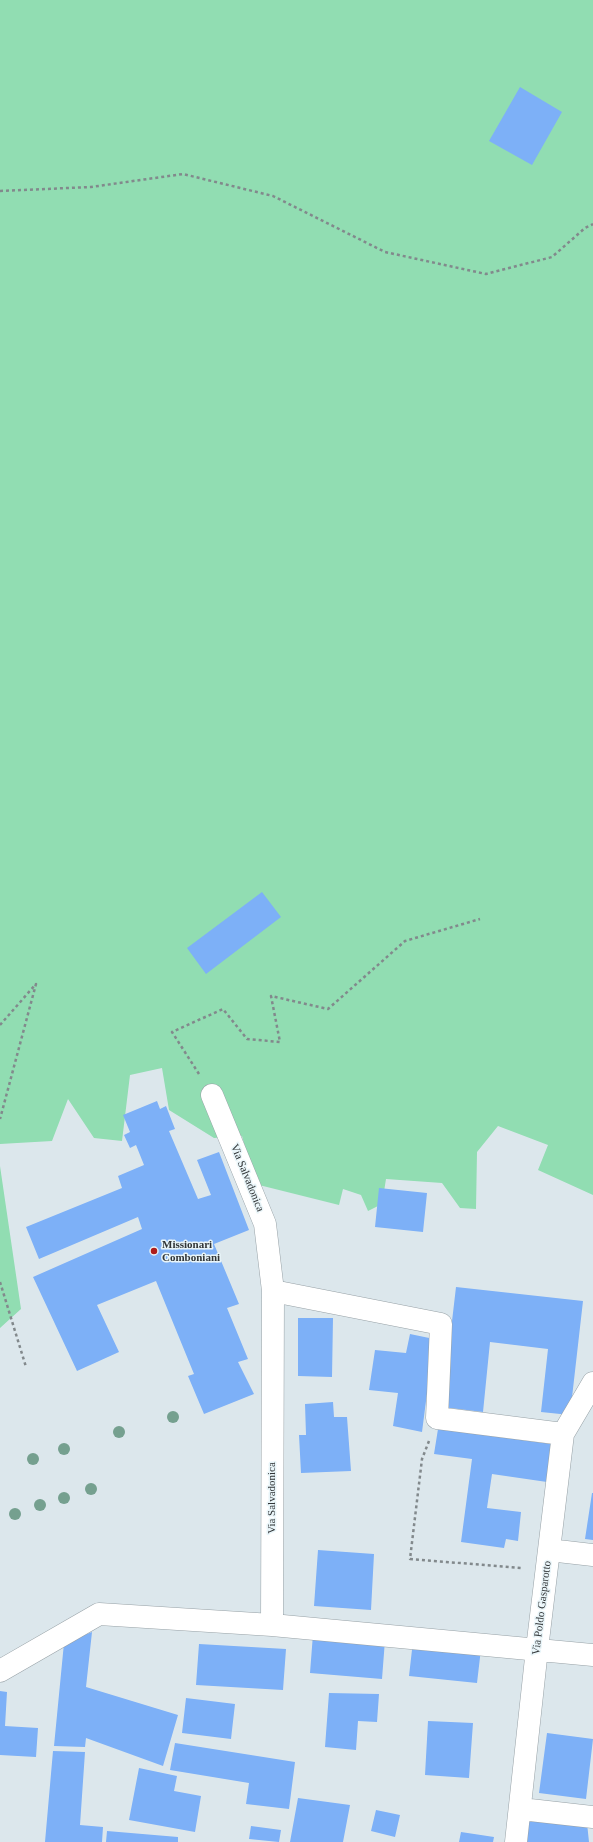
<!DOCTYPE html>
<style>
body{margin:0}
canvas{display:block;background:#dce7ec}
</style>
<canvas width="593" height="1842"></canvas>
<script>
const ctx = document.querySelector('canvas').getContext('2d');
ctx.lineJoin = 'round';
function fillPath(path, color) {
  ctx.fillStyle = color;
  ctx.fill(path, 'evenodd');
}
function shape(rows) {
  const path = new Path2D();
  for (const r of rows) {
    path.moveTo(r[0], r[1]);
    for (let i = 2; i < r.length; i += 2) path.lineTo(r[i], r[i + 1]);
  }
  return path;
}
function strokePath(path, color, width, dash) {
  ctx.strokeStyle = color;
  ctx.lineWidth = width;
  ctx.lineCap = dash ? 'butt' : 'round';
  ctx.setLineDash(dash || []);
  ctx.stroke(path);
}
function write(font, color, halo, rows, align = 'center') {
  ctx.font = font + ' Georgia,serif';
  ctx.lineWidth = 3;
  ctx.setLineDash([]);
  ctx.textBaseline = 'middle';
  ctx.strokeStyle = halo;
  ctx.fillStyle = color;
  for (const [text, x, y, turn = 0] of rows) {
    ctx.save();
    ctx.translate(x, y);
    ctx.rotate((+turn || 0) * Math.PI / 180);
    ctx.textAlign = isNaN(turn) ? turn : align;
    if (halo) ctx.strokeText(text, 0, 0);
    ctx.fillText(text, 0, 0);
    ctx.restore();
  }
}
const green = shape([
 [0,0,593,0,593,1195,538,1170,548,1145,498,1126,477,1152,476,1209,460,1208,442,1183,386,1179,382,1204,368,1211,361,1195,343,1189,339,1205,255,1184,242,1136,214,1138,169,1110,162,1068,130,1075,122,1141,94,1138,68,1099,52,1141,0,1144],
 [0,1166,21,1309,0,1328]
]);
const building = shape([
 [520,87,562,112,532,165,489,141],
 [262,892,281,917,206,974,187,948],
 [157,1101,160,1109,166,1106,175,1129,169,1131,198,1199,211,1195,197,1160,219,1152,249,1230,214,1244,239,1304,227,1308,248,1359,238,1362,254,1394,204,1414,188,1376,194,1374,156,1281,97,1305,119,1352,77,1371,33,1277,142,1229,138,1217,39,1259,26,1227,122,1188,118,1176,144,1165,136,1145,130,1148,124,1135,130,1132,123,1115],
 [379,1188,427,1193,423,1232,375,1227],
 [456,1287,583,1301,570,1415,541,1412,548,1349,490,1342,483,1412,442,1407],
 [298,1318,333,1318,332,1377,298,1376],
 [410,1334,434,1339,422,1432,393,1426,398,1393,369,1390,375,1350,406,1353],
 [333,1402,334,1417,347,1417,351,1471,301,1473,299,1435,306,1435,305,1404],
 [438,1429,552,1444,547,1482,492,1474,487,1508,521,1512,518,1541,506,1539,504,1548,461,1542,472,1459,434,1454],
 [592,1493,593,1493,593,1540,585,1539],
 [318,1550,374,1554,371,1610,314,1606],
 [92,1632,86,1687,178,1715,163,1766,86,1738,85,1747,54,1746,64,1643],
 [313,1634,385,1640,382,1679,310,1673],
 [413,1641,481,1649,477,1683,409,1676],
 [199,1644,286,1649,283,1690,196,1685],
 [0,1691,7,1692,5,1726,38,1728,36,1757,0,1755],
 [329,1693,379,1694,377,1722,358,1721,356,1750,325,1747],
 [186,1698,235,1704,231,1739,182,1733],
 [428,1721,473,1723,469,1778,425,1775],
 [547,1733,593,1739,586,1799,539,1793],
 [175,1743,295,1762,289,1809,246,1804,249,1783,170,1770],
 [53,1751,85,1752,80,1825,103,1827,102,1842,45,1842],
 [139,1768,177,1776,174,1791,201,1796,195,1832,129,1820],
 [298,1798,350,1805,343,1842,290,1842],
 [376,1810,400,1815,395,1837,371,1831],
 [525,1816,587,1823,589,1842,523,1842],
 [251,1826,281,1830,279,1842,249,1839],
 [107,1831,178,1837,178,1842,106,1842],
 [461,1832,494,1837,493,1842,459,1842]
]);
const path = shape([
 [0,191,91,187,183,174,273,196,385,252,486,274,552,257,585,228,593,224],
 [0,1025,36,984,0,1119],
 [199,1074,172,1032,223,1009,247,1039,280,1042,271,996,328,1009,405,941,480,919],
 [0,1282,26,1367],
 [429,1441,422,1459,410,1559,521,1568]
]);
const street = shape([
 [212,1095,265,1224,273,1291,272,1625],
 [273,1291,441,1324,437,1418,563,1434],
 [549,1550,593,1555],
 [0,1671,99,1614,272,1625,593,1655],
 [521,1809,593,1817],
 [516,1842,537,1649,563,1434,593,1383]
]);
const trees = [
 [173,1417],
 [119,1432],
 [64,1449],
 [33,1459],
 [91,1489],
 [64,1498],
 [40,1505],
 [15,1514]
];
const markers = [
 [154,1251,4,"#ae1d1b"]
];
const streetNames = [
 ["Via Salvadonica",247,1178,68],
 ["Via Salvadonica",272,1498,-90],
 ["Via Poldo Gasparotto",542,1608,-83]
];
const poiNames = [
 ["Missionari",162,1245],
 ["Comboniani",162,1258]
];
fillPath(green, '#91ddb2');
fillPath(building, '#7db0f7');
strokePath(street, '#97a1a6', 23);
strokePath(path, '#82898c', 2.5, [3, 3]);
strokePath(street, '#fff', 22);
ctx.fillStyle = '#75a08f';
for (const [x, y] of trees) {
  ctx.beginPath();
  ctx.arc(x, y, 6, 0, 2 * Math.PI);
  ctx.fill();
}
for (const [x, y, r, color] of markers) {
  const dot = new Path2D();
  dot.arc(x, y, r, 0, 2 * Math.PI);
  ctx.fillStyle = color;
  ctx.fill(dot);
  strokePath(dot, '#e9f5f9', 1.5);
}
write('11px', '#313537', '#e9f5f9', streetNames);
write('bold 11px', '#313537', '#e9f5f9', poiNames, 'left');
</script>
